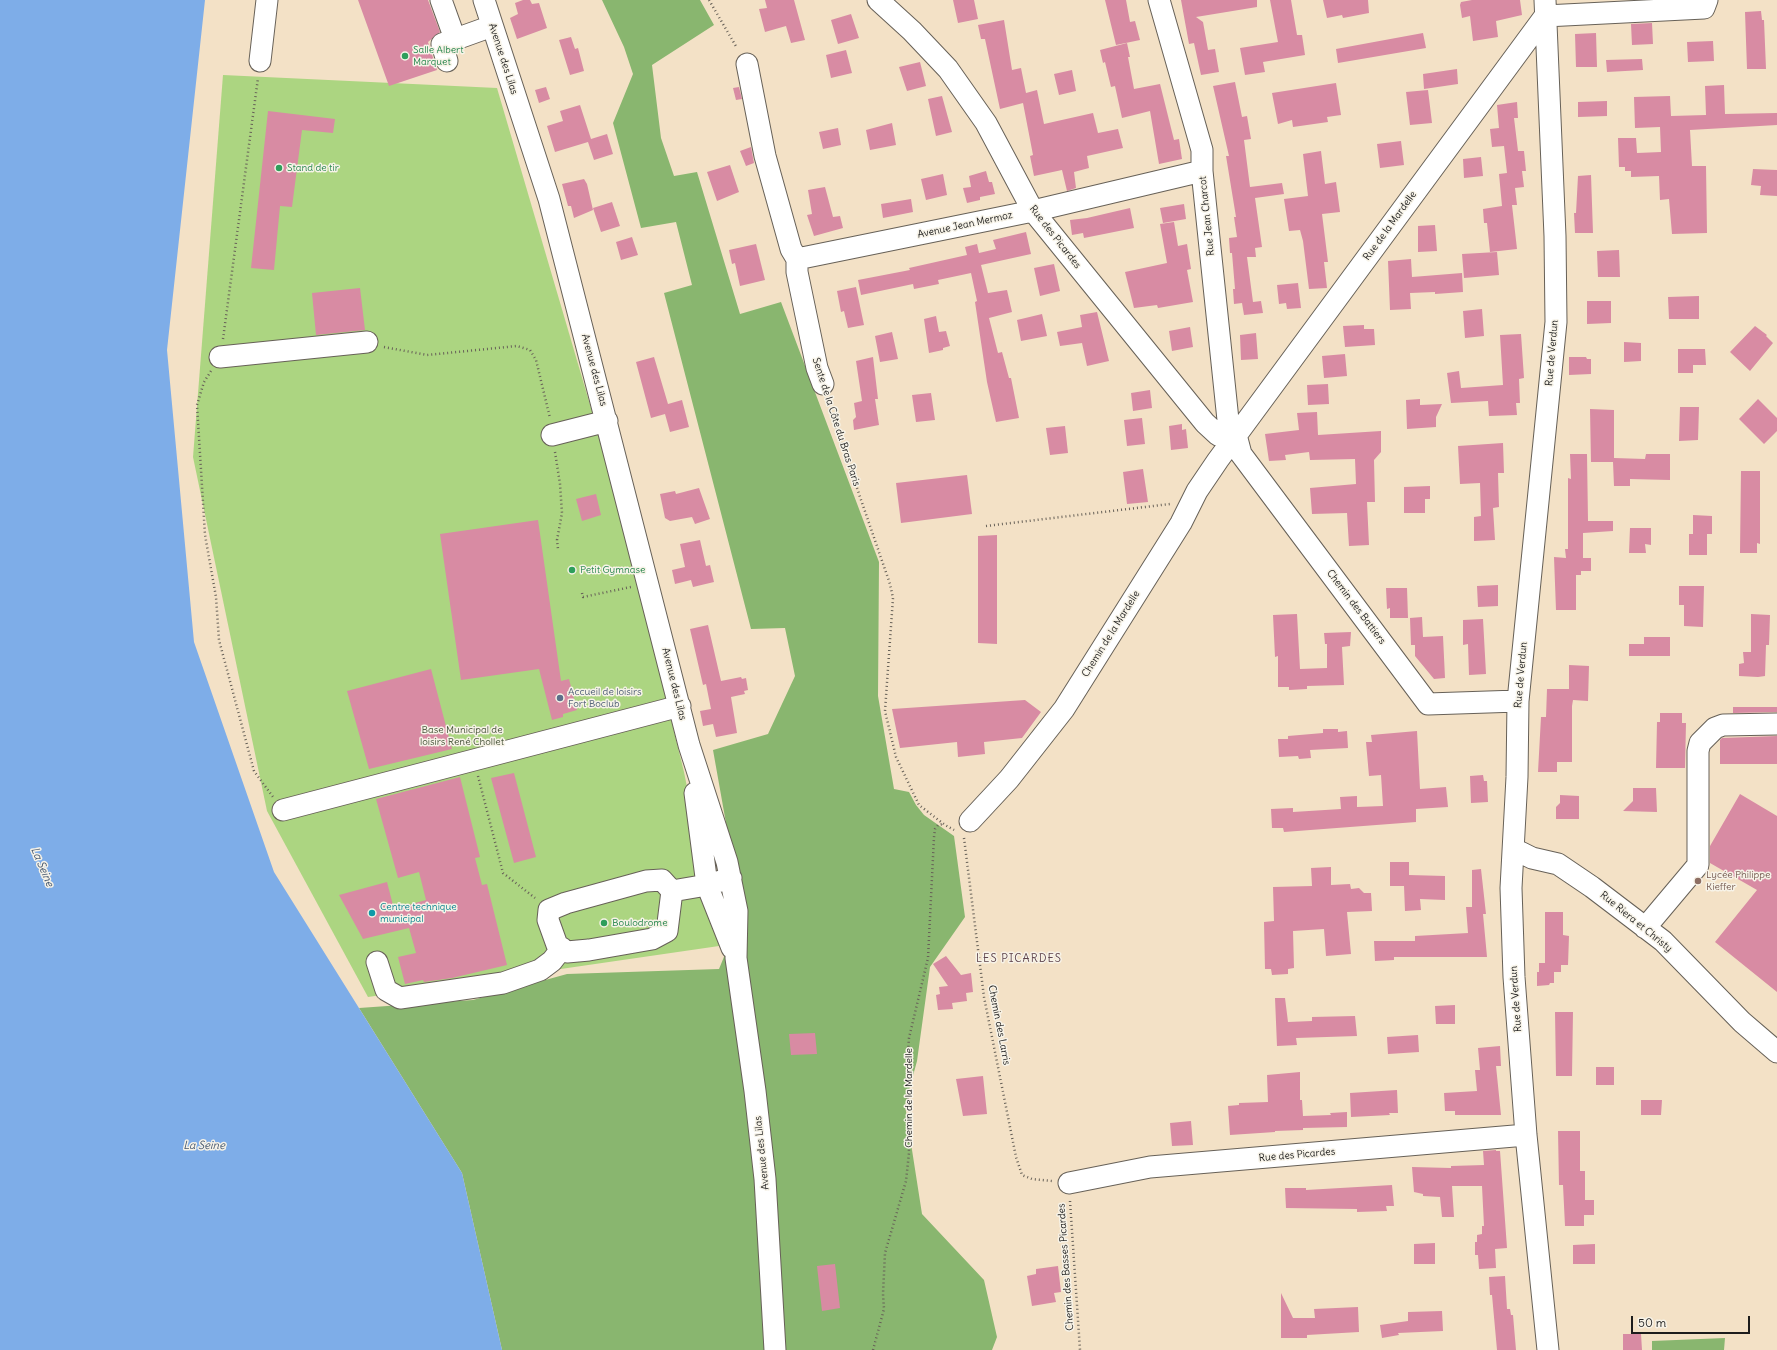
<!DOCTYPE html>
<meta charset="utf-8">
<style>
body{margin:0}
#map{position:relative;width:1777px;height:1350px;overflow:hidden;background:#f3e1c6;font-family:Delius,sans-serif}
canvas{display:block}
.scale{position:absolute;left:1631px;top:1316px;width:119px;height:18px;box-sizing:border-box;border:2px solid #1c1c1c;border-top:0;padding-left:5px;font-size:12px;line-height:14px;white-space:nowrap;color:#1c1c1c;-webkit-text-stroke:3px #f7f3e8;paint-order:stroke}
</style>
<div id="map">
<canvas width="1777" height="1350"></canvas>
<div class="scale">50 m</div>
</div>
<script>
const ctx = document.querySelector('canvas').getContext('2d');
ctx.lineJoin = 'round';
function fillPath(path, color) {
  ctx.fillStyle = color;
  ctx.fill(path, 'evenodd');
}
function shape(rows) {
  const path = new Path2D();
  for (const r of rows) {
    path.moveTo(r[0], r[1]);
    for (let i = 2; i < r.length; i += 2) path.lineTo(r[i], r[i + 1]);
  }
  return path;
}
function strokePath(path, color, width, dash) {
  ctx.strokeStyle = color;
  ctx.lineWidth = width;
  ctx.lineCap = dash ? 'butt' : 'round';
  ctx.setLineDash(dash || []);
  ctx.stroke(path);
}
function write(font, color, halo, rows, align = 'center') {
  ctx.font = font + ' Delius,sans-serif';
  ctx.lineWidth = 3;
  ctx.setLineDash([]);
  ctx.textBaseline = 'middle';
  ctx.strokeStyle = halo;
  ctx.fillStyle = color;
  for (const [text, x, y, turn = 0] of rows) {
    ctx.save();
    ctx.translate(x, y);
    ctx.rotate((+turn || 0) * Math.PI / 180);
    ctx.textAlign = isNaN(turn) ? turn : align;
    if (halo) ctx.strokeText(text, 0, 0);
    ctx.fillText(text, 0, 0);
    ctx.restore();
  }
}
const green = shape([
 [223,75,497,88,613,483,684,772,719,946,368,997,267,811,193,457]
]);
const forest = shape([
 [602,0,700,0,714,25,652,65,661,138,674,176,697,172,740,314,781,302,879,562,878,696,894,789,909,792,916,805,924,815,954,836,965,917,930,967,917,1061,905,1105,922,1214,984,1280,997,1337,992,1350,502,1350,462,1173,359,1008,473,1000,567,974,719,969,742,913,713,750,768,734,795,676,785,628,751,629,664,293,692,285,676,222,641,228,613,123,633,74,624,47],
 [1725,1338,1724,1350,1652,1350,1652,1341]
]);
const water = shape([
 [0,0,205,0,167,350,194,642,274,872,462,1173,502,1350,0,1350]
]);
const building = shape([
 [358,0,428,0,440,32,428,42,437,70,389,86],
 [523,0,530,0,532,4,539,3,547,28,517,39,510,18,518,14,515,3],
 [765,0,794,0,805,40,791,43,786,26,765,32,759,9,767,8],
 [953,0,974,0,978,19,958,23],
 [1105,0,1126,0,1130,22,1135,21,1140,40,1116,45],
 [1181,0,1257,0,1257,7,1196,17,1203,22,1208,50,1215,49,1219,72,1201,75,1194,43,1189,44],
 [1270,0,1291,0,1297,35,1302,35,1305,55,1263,62,1265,72,1245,75,1240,48,1278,42],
 [1323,0,1368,0,1369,13,1343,18,1342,15,1327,18],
 [1472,0,1520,0,1522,15,1496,21,1498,37,1473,41,1470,16,1462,18,1460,5,1461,2],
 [1761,11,1762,20,1764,20,1766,69,1747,69,1745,12],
 [851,14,859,38,838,44,831,20],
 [1004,20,1012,70,1021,68,1026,93,1037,90,1044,124,1093,113,1098,133,1118,129,1123,148,1087,156,1089,168,1074,172,1076,188,1067,191,1062,170,1034,176,1030,156,1033,155,1023,103,1000,109,985,39,981,39,978,25],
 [1652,23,1653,44,1632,45,1631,24],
 [1423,33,1426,48,1338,63,1336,49],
 [1596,33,1597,67,1576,67,1575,34],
 [571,37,575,49,578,48,584,71,570,75,559,40],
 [1713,41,1714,61,1688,62,1687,42],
 [1127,43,1130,57,1128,57,1134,89,1160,84,1174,140,1179,139,1182,159,1159,164,1150,111,1122,118,1115,86,1111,87,1105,62,1103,63,1100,50],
 [846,50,852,73,831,78,826,55],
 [1642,59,1643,70,1607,72,1606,60],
 [920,62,926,86,907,91,899,67],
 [1457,69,1458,84,1424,89,1423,74],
 [1072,70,1076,91,1059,95,1054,74],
 [1235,82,1242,117,1247,116,1251,139,1244,140,1250,187,1282,183,1284,194,1255,198,1262,247,1255,248,1256,257,1247,257,1253,302,1261,301,1263,313,1244,315,1242,303,1234,304,1233,289,1235,289,1232,253,1230,253,1229,238,1237,237,1234,217,1236,217,1226,156,1229,156,1213,86],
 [1336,83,1341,115,1327,117,1328,122,1293,127,1292,120,1278,124,1272,93],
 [1724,85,1725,114,1777,113,1777,125,1690,130,1692,166,1706,166,1707,233,1672,234,1669,199,1660,200,1659,176,1631,177,1631,171,1625,171,1625,167,1619,167,1618,138,1636,138,1637,153,1661,152,1660,127,1635,128,1634,97,1670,96,1671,116,1706,115,1705,86],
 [546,87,550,99,539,103,535,90],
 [739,87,742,99,736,100,733,88],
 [1428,90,1432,123,1410,125,1406,92],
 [942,96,952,132,936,136,928,99],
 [1607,101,1607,116,1578,117,1578,102],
 [1517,102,1518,118,1514,118,1518,151,1524,151,1526,171,1522,171,1524,187,1515,188,1517,205,1512,205,1517,249,1490,252,1487,223,1484,223,1483,209,1502,206,1499,174,1507,173,1504,146,1492,147,1490,129,1499,128,1497,105],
 [580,105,591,139,607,134,613,154,594,160,588,142,555,152,547,126,563,121,560,111],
 [268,111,335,119,333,133,302,130,292,207,280,206,274,270,251,268],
 [892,123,896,145,870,150,866,130],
 [838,128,841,145,823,149,819,132],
 [1401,141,1404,165,1380,168,1377,144],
 [751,147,754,163,746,166,740,151],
 [1321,151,1325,184,1336,182,1340,212,1322,214,1328,262,1324,262,1327,288,1309,289,1303,241,1300,230,1289,231,1284,199,1308,196,1303,154],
 [1481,157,1483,176,1464,178,1463,159],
 [730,165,739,192,717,201,707,172],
 [1753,169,1777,170,1777,196,1760,195,1761,186,1751,185],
 [986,171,989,182,992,182,995,194,980,197,980,200,967,203,963,188,971,187,969,176],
 [943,174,947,195,926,200,921,179],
 [1591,175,1593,233,1575,233,1574,213,1576,213,1578,176],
 [584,179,587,184,593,210,574,218,571,206,568,206,562,184],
 [825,187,833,217,840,216,843,228,814,236,807,215,812,214,808,190],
 [911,199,913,212,883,218,881,204],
 [612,202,620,226,601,232,593,208],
 [1184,204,1186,219,1163,223,1160,208],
 [1130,208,1134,228,1084,238,1083,233,1072,235,1070,220,1087,218],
 [1174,222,1178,246,1187,244,1191,269,1187,270,1193,302,1158,308,1157,305,1134,308,1125,272,1167,263,1160,224],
 [1435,225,1437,251,1418,252,1418,226],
 [1026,232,1031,254,981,265,988,293,1007,290,1012,312,989,318,998,353,1002,352,1009,378,1011,378,1019,418,996,422,987,382,975,302,977,301,971,273,938,280,939,284,914,289,913,284,861,295,858,280,910,270,909,268,967,255,965,247,977,244,979,253,996,249,993,240],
 [632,237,638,255,621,260,616,242],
 [756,244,765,280,740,286,735,263,732,264,729,250],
 [1619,250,1620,277,1598,277,1597,251],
 [1497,252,1499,275,1464,278,1462,254],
 [1411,259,1412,277,1462,273,1463,292,1435,294,1435,292,1410,293,1411,309,1390,310,1388,261],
 [1054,264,1060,291,1040,296,1034,268],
 [1298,283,1301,308,1287,309,1286,303,1279,304,1277,285],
 [856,287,864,325,848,328,844,311,841,312,837,291],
 [360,288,365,330,316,335,312,293],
 [1699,296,1699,319,1669,319,1668,297],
 [1587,301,1611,301,1611,323,1587,324],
 [1482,309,1484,336,1465,338,1463,311],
 [1097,312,1109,361,1087,366,1082,343,1060,346,1057,332,1082,327,1080,315],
 [1042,314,1047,336,1021,341,1017,320],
 [936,316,939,332,946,331,950,346,943,348,943,350,929,353,924,319],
 [1364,325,1364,329,1374,329,1375,345,1345,347,1343,326],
 [1755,326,1767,335,1766,336,1773,343,1750,371,1730,352],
 [1190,327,1193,347,1172,351,1169,331],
 [892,332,898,359,880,362,875,336],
 [1256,333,1258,359,1241,360,1240,335],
 [1521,334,1524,378,1519,379,1520,403,1516,403,1517,415,1489,416,1488,401,1451,403,1447,373,1459,371,1461,388,1503,385,1500,335],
 [1624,342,1641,343,1641,361,1624,362],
 [1678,349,1705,349,1706,365,1693,365,1693,373,1678,373],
 [1345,354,1347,376,1324,378,1322,356],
 [654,357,668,404,682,400,689,427,670,432,665,414,651,418,636,362],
 [873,357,878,399,875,399,879,425,854,430,853,420,856,417,854,403,862,401,856,361],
 [1569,357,1586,357,1587,359,1591,359,1591,374,1569,375],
 [1328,384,1329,404,1308,405,1307,385],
 [1150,390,1152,408,1133,411,1131,393],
 [931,393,935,420,916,422,912,395],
 [1420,399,1420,405,1442,404,1436,417,1436,427,1407,429,1406,400],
 [1758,399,1777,418,1777,431,1764,444,1739,419],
 [1680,407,1699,407,1698,440,1679,441],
 [1590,409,1614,410,1614,458,1645,459,1646,454,1670,454,1670,480,1630,479,1630,486,1614,486,1613,462,1591,462],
 [1317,412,1318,435,1381,431,1381,452,1374,460,1375,502,1367,502,1369,545,1349,546,1347,513,1312,514,1310,488,1356,484,1355,459,1310,460,1309,452,1285,455,1286,460,1269,461,1265,434,1299,430,1297,413],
 [1142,418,1145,444,1127,446,1124,420],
 [1182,424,1182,430,1186,429,1188,448,1171,450,1169,426],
 [1065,426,1068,453,1050,455,1046,428],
 [1503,443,1504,473,1498,473,1499,507,1493,508,1495,540,1474,541,1474,517,1481,516,1480,483,1460,484,1458,446],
 [1570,454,1587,454,1588,521,1613,521,1613,531,1583,533,1583,558,1591,558,1591,571,1581,571,1581,575,1576,575,1576,610,1556,610,1554,557,1566,558,1565,549,1568,549,1568,478,1571,479],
 [1143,469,1148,502,1127,504,1123,472],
 [1741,471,1760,471,1760,544,1757,543,1757,553,1740,553],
 [967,475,972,514,901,523,896,483],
 [1430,486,1430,499,1425,499,1425,513,1404,513,1404,487],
 [699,488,710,519,695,524,692,517,670,521,665,518,660,494,675,491,676,494],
 [596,494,601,515,582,521,576,499],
 [1693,515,1712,516,1712,534,1707,534,1707,555,1689,555,1689,534,1693,534],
 [538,520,561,681,569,679,577,710,563,714,563,717,552,720,539,669,461,680,440,534],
 [1630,528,1651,528,1651,545,1645,544,1646,553,1629,553],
 [997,535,997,644,978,643,978,536],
 [700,540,706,566,710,565,714,582,693,587,691,580,675,584,672,570,685,567,680,544],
 [1498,585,1498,606,1478,607,1477,586],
 [1679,586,1704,586,1703,627,1684,626,1684,605,1679,605],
 [1386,588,1407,588,1408,618,1390,618,1390,608,1387,609],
 [1297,614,1300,669,1327,668,1327,644,1325,644,1324,633,1351,632,1350,646,1342,647,1344,685,1307,686,1307,689,1289,690,1289,687,1278,687,1278,656,1275,657,1273,615],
 [1751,614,1770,615,1769,645,1766,645,1765,676,1758,677,1739,676,1739,664,1744,663,1743,652,1751,652],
 [1422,617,1423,637,1443,636,1445,678,1434,679,1415,656,1415,645,1411,645,1410,618],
 [1483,619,1486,674,1469,675,1468,644,1463,645,1463,620],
 [708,625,721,681,741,677,742,679,746,678,748,690,744,691,745,694,731,697,737,733,716,737,713,724,703,726,700,711,711,709,706,684,703,685,690,629],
 [1644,637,1670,637,1670,656,1629,656,1629,644,1644,644],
 [1569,665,1589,666,1588,701,1573,700,1572,706,1572,762,1557,762,1557,772,1538,772,1541,717,1546,717,1547,689,1569,689],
 [431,669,452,749,369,769,347,691],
 [1025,700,1041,712,1022,738,984,742,985,754,958,757,957,742,900,748,892,709],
 [1733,707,1777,707,1777,712,1733,713],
 [1660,713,1682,713,1682,723,1686,723,1685,768,1656,768,1657,722,1660,722],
 [1323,729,1338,729,1338,732,1347,731,1348,748,1310,750,1311,758,1299,759,1298,756,1279,757,1278,739,1288,739,1288,736,1323,733],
 [1417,731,1420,789,1446,787,1448,807,1416,809,1416,822,1284,832,1283,828,1272,828,1271,809,1293,808,1293,812,1341,809,1340,797,1357,796,1357,807,1383,806,1381,775,1369,776,1366,742,1372,742,1371,735],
 [1777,736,1777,764,1720,764,1720,740,1722,738],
 [514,773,536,857,514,863,491,778],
 [1483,775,1484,781,1487,781,1488,802,1471,803,1470,776],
 [460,777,480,857,475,858,482,885,487,884,507,965,452,978,424,982,423,980,405,984,398,957,416,953,409,928,363,939,339,895,387,882,394,909,426,900,419,872,398,878,376,799],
 [1633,788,1656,788,1657,812,1623,811,1633,801],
 [1740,794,1777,816,1777,992,1715,942,1757,890,1710,863,1710,846],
 [1560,795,1579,796,1579,819,1556,819,1556,807,1560,803],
 [1390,862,1409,862,1409,875,1445,876,1445,900,1420,899,1421,910,1405,911,1404,886,1390,886],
 [1331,867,1331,885,1350,884,1351,889,1359,888,1364,893,1371,893,1372,911,1347,912,1351,954,1326,956,1324,929,1293,931,1294,968,1288,969,1288,974,1272,975,1271,969,1265,969,1264,922,1274,921,1273,887,1312,886,1311,868],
 [1481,869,1486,914,1483,914,1487,957,1394,957,1394,960,1375,961,1374,941,1415,941,1415,936,1468,933,1466,907,1472,907,1472,870],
 [1545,912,1563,912,1563,935,1569,936,1568,965,1561,965,1561,972,1554,972,1554,983,1550,983,1549,985,1537,986,1537,972,1539,972,1539,963,1545,963],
 [946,956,961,975,971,973,973,992,966,993,967,1001,952,1003,953,1009,938,1010,936,995,940,994,939,987,948,986,933,964],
 [1275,998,1285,998,1288,1022,1312,1021,1312,1017,1355,1016,1357,1036,1296,1038,1297,1045,1277,1046],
 [1455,1005,1455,1024,1436,1024,1435,1006],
 [1555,1012,1573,1012,1572,1076,1556,1076],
 [815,1033,817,1054,791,1055,789,1034],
 [1418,1035,1419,1052,1388,1054,1387,1037],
 [1500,1046,1501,1066,1496,1066,1501,1115,1455,1115,1455,1111,1445,1111,1444,1093,1477,1091,1475,1070,1480,1070,1478,1048],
 [1596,1067,1614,1067,1614,1085,1596,1085],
 [1300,1072,1300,1100,1302,1100,1303,1116,1331,1115,1330,1113,1347,1112,1347,1127,1303,1128,1303,1130,1275,1131,1275,1132,1230,1135,1228,1106,1239,1105,1239,1103,1268,1102,1267,1075],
 [983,1076,987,1114,963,1116,956,1079],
 [1397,1090,1398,1113,1389,1113,1390,1115,1351,1117,1350,1093],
 [1641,1100,1662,1100,1661,1115,1641,1115],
 [1191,1121,1193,1145,1172,1146,1170,1123],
 [1558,1131,1580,1131,1580,1171,1585,1171,1585,1200,1594,1200,1594,1215,1584,1215,1584,1226,1565,1226,1563,1185,1559,1185],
 [1496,1150,1496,1151,1500,1151,1507,1248,1495,1249,1496,1268,1479,1269,1478,1255,1475,1255,1475,1242,1477,1242,1477,1235,1482,1234,1482,1226,1484,1226,1482,1186,1452,1186,1454,1217,1442,1217,1440,1197,1423,1196,1423,1194,1414,1192,1412,1167,1451,1168,1451,1166,1484,1165,1483,1151],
 [1392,1185,1394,1206,1386,1206,1387,1211,1357,1212,1357,1209,1286,1208,1285,1188,1306,1188,1306,1190],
 [1435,1243,1435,1264,1414,1264,1414,1244],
 [1595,1244,1595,1264,1573,1264,1573,1245],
 [835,1264,840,1308,822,1311,817,1266],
 [1058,1266,1061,1292,1054,1293,1056,1302,1032,1306,1027,1276,1036,1274,1036,1269],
 [1505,1276,1507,1309,1510,1309,1511,1315,1513,1315,1516,1350,1497,1350,1492,1295,1490,1295,1489,1277],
 [1281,1293,1293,1318,1315,1318,1314,1309,1358,1307,1359,1332,1307,1335,1307,1338,1281,1338],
 [1442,1311,1443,1331,1398,1333,1399,1335,1382,1338,1380,1325,1408,1321,1408,1312],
 [1623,1334,1641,1334,1642,1350,1623,1350]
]);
const path = shape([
 [709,0,737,48],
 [223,339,258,78],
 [384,347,427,355,517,346,530,350,536,360,550,418],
 [211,371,204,382,197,405,205,535,216,597,219,640,254,771,273,797],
 [827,401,890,584,893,598,885,711,896,757,919,805,945,825,954,830],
 [555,452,560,484,562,513,557,540,558,549],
 [986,526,1170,504],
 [582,593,583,597,631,587],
 [478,776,503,873,535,898],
 [964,838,984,997,1016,1157,1022,1175,1032,1179,1052,1181],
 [1070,1201,1080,1350],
 [873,1350,884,1309,883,1294,885,1253,906,1181,909,1153,907,1065,909,1038,928,958,934,837,935,829,938,825,943,824]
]);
const minor = shape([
 [441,0,455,39],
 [484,0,549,199,689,745,727,862,737,911,736,958,755,1091,765,1179,775,1350],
 [878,0,912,31,948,69,986,123,1033,211,1205,423,1218,435,1236,435],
 [1159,0,1202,150,1202,171,1228,420,1236,435,1241,454,1428,704,1518,701],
 [1545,0,1555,236,1556,322,1518,701,1517,777,1511,888,1514,977,1526,1135,1548,1350],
 [1545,16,1704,8,1707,0],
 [260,61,267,0],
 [447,61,442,44,492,26],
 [747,64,765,156,791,249,797,259,797,272,817,368,823,384],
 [797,259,1033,211,1202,171],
 [220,357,367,342],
 [552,435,607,421],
 [695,793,707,885,732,948],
 [283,810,680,706],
 [970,821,1009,779,1064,709,1181,523,1197,491,1218,460,1545,16],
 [1513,852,1520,852,1532,858,1558,864,1592,887,1663,941,1742,1022,1777,1052],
 [672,891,667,931,652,939,589,950,567,952,557,945,548,920,549,910,566,903,646,881,662,880,672,891,707,885,731,878],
 [1645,928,1698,865,1698,751,1700,743,1715,728,1723,725,1777,724],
 [377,962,386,990,400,998,503,983,540,970,552,961,562,948],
 [1069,1183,1150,1167,1526,1135]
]);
const markers = [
 [405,56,4,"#2e9e5b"],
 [279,168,4,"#2e9e5b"],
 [572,570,4,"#2e9e5b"],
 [560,698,4,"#5c6f8a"],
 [1698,881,4,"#8d6e63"],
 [372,913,4,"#0f9aa8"],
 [604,923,4,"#2e9e5b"]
];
const leisureNames = [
 ["Salle Albert",413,50],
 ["Marquet",413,62],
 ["Stand de tir",287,168],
 ["Petit Gymnase",580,570],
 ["Boulodrome",612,923]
];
const streetNames = [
 ["Avenue des Lilas",503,59,72],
 ["Rue Jean Charcot",1207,216,-96],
 ["Avenue Jean Mermoz",965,225,-12],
 ["Rue de la Mardelle",1390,226,-54],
 ["Rue des Picardes",1055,237,52],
 ["Rue de Verdun",1552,353,-85],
 ["Avenue des Lilas",594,370,75],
 ["Sente de la Côte du Bras Paris",836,422,72],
 ["Chemin des Battiers",1356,607,53],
 ["Chemin de la Mardelle",1111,634,-58],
 ["Rue de Verdun",1521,675,-85],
 ["Avenue des Lilas",674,684,76],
 ["Rue Riera et Christy",1636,922,39],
 ["Rue de Verdun",1516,999,-94],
 ["Chemin des Larris",999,1025,79],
 ["Chemin de la Mardelle",909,1098,-90],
 ["Avenue des Lilas",762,1153,-96],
 ["Rue des Picardes",1297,1155,-5],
 ["Chemin des Basses Picardes",1066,1267,-94]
];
const serviceNames = [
 ["Accueil de loisirs",568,692],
 ["Fort Boclub",568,704]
];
const parkNames = [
 ["Base Municipal de",462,730],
 ["loisirs René Chollet",462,742]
];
const educationNames = [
 ["Lycée Philippe",1706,875],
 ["Kieffer",1706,887]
];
const cultureNames = [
 ["Centre technique",380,907],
 ["municipal",380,919]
];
const waterNames = [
 ["La Seine",42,867,67],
 ["La Seine",204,1146]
];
const neighbourhoodNames = [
 ["LES PICARDES",1019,959]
];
fillPath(green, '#acd581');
fillPath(forest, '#89b66f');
fillPath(water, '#7eade8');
fillPath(building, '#d88ba3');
strokePath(minor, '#676158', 23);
strokePath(path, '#676158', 2.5, [1, 3]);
strokePath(minor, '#fff', 21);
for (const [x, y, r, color] of markers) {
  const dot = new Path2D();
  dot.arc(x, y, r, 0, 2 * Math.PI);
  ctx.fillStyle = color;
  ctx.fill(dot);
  strokePath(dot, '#f7f3e8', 1.5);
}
write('10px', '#27864d', '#f7f3e8', leisureNames, 'left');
write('10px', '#1c1c1c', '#f7f3e8', streetNames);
write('10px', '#4e5e75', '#f7f3e8', serviceNames, 'left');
write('10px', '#47543a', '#f7f3e8', parkNames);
write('10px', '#785e54', '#f7f3e8', educationNames, 'left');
write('10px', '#0d838f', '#f7f3e8', cultureNames, 'left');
write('italic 11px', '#43566e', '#f7f3e8', waterNames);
ctx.letterSpacing = '1px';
write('11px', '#5e434b', '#f7f3e8', neighbourhoodNames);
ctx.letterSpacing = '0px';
</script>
